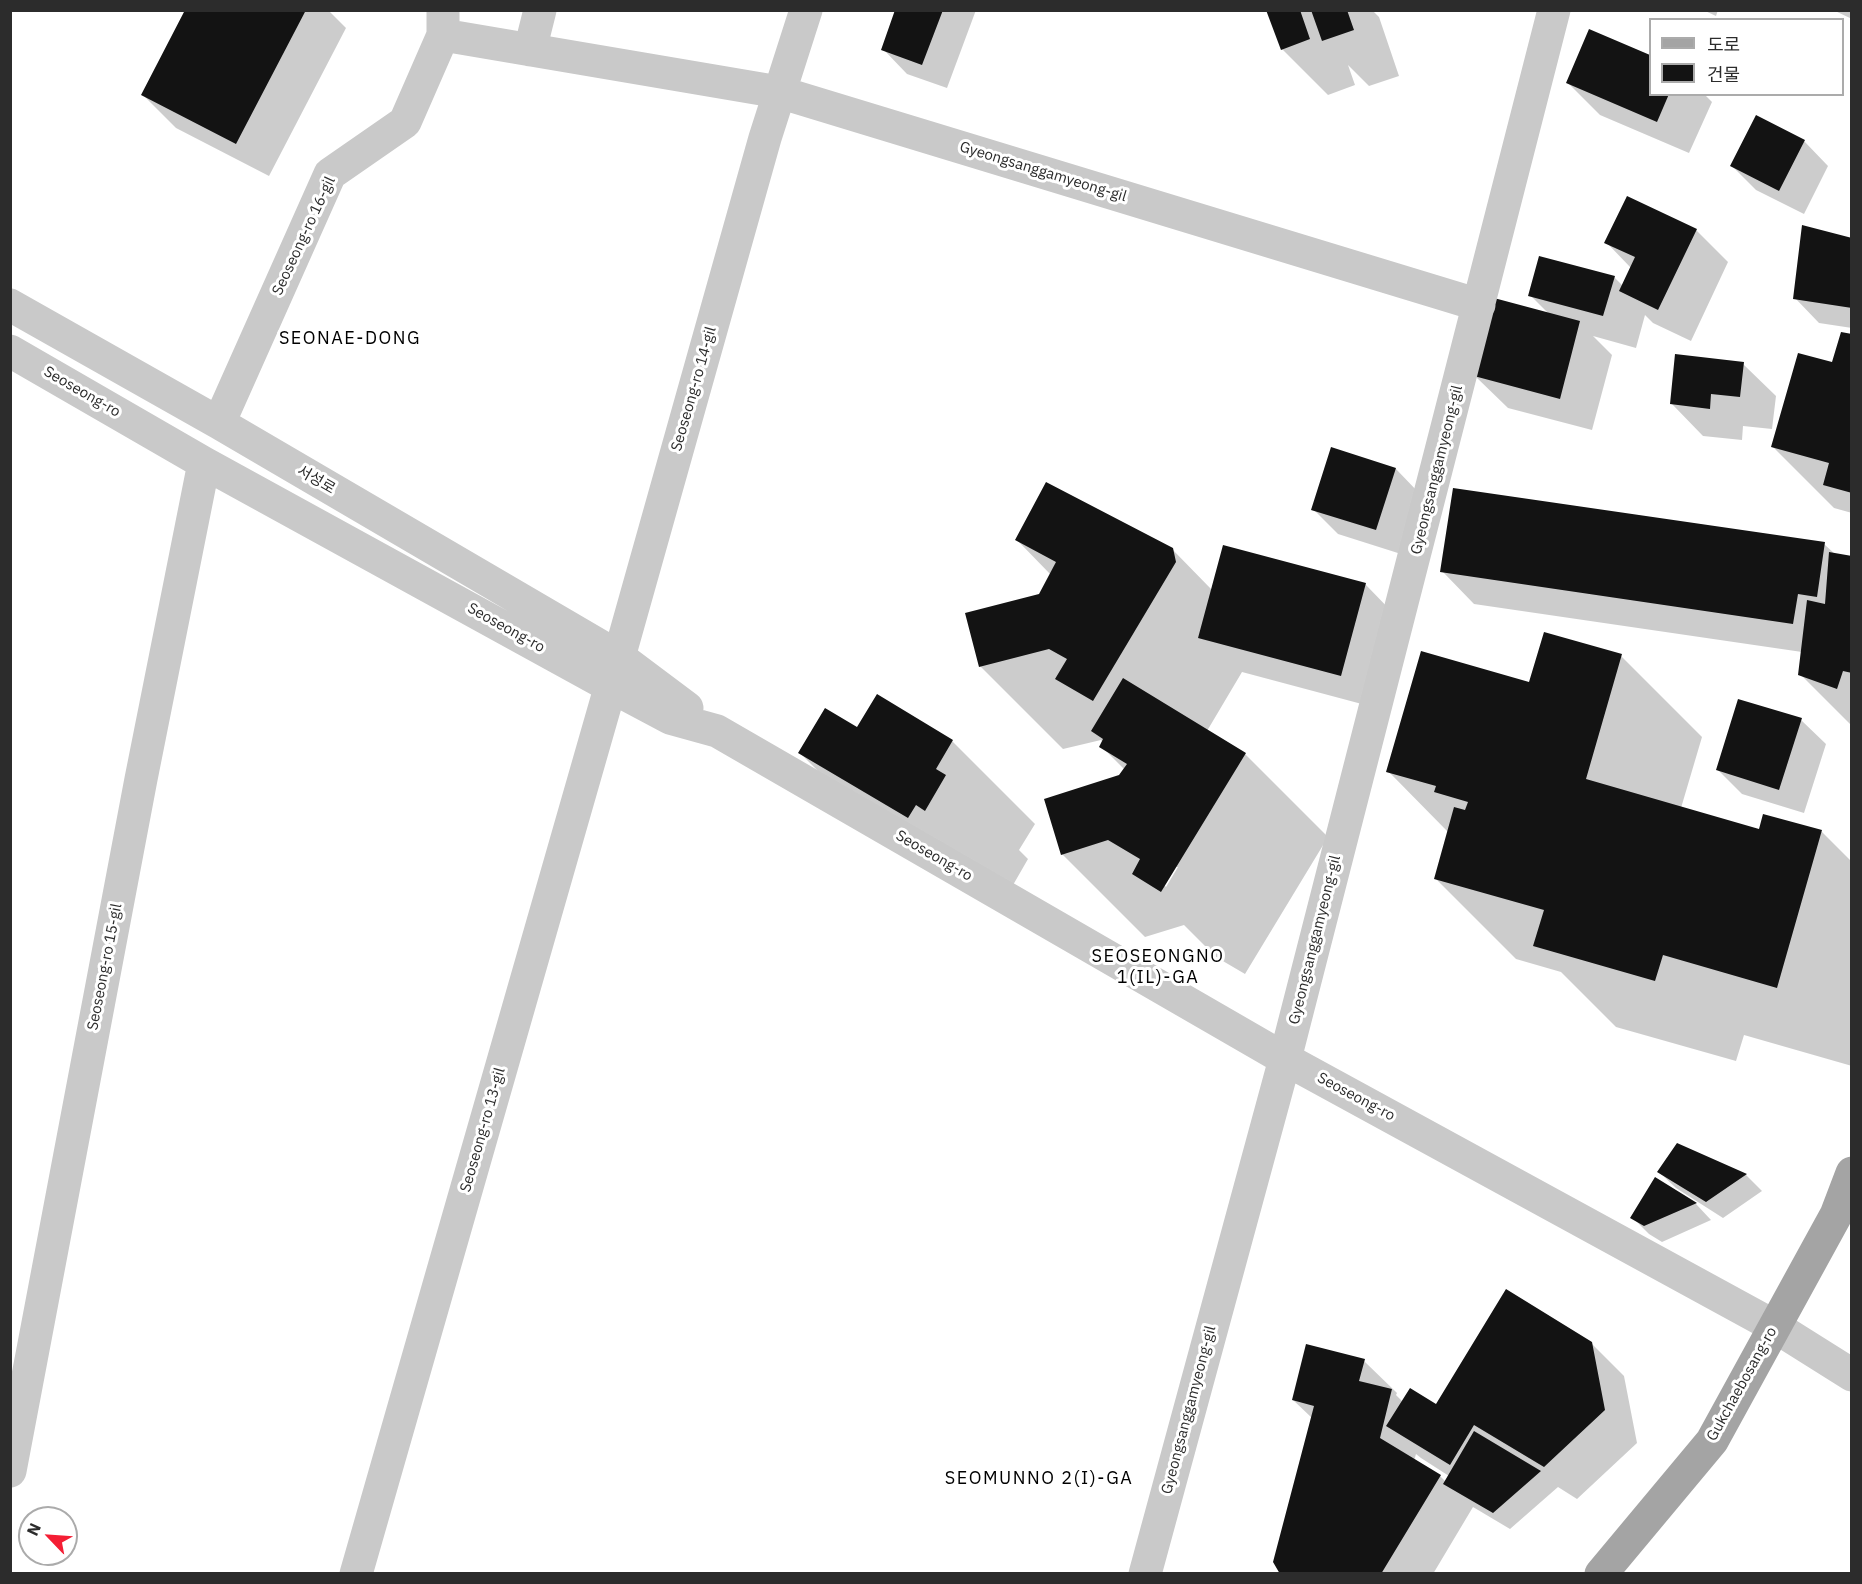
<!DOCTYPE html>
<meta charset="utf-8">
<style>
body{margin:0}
#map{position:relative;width:1862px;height:1584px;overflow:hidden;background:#fff;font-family:"IBM Plex Sans","Noto Sans KR",sans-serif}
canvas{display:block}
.frame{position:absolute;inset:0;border:12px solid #2c2c2c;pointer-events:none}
.legend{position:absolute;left:1649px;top:18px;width:195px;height:78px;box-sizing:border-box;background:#fff;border:2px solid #ababab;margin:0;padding:8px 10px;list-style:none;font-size:18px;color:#2c2c2c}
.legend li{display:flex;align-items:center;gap:12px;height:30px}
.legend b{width:30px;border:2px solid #ababab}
.north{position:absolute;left:18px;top:1506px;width:60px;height:60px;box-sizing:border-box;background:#fff;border:2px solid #ababab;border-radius:50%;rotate:295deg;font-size:16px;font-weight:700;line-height:24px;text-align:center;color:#2c2c2c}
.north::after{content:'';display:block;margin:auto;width:21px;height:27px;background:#f41e34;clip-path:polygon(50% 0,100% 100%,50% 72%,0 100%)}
</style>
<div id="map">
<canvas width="1862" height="1584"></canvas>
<div class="frame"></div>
<ul class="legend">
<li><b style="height:8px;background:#a4a4a4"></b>도로</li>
<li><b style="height:16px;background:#131313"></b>건물</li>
</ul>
<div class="north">N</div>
</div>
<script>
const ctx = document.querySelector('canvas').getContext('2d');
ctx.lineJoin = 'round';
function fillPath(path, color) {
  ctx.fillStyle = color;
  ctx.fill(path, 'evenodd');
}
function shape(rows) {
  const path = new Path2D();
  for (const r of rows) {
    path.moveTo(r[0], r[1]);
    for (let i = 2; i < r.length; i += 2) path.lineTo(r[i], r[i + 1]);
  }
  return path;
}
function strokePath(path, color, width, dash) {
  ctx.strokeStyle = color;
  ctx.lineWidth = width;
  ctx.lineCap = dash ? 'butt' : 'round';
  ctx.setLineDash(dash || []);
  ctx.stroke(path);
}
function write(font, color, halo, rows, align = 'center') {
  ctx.font = font + ' "IBM Plex Sans","Noto Sans KR",sans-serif';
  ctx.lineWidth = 6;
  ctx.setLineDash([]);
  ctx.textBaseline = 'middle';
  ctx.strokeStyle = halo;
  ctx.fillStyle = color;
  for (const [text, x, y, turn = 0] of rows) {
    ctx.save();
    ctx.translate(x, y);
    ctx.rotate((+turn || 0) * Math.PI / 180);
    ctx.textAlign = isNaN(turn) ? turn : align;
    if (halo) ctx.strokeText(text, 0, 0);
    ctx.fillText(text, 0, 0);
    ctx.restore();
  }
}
const shadow = shape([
 [187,10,328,10,346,28,269,176,176,128,143,95],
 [897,10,976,10,947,88,907,74,883,49],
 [1268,10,1372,10,1379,17,1399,76,1369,86,1348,65,1355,85,1328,95,1282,49],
 [1703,10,1718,10,1716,16],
 [1833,10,1852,10,1852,19],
 [1590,31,1650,57,1650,94,1704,94,1712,102,1689,153,1600,115,1567,82],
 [1804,141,1828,166,1804,214,1756,190,1732,166],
 [1696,230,1728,262,1691,341,1653,323,1645,315,1636,348,1593,336,1612,355,1592,430,1508,408,1475,376,1549,314,1530,295,1614,277,1623,286,1631,268,1606,242],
 [1852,240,1852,328,1819,323,1795,298],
 [1852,336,1852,513,1834,508,1773,447,1833,364],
 [1743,364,1776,396,1772,429,1743,426,1742,440,1703,436,1671,403],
 [1396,469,1420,494,1401,554,1338,534,1313,509],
 [1017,540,1172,549,1212,590,1365,584,1397,617,1373,707,1242,672,1207,731,1245,754,1328,837,1245,974,1216,957,1184,925,1145,937,1062,854,1125,770,1101,746,1103,742,1101,740,1063,749,980,666,1040,596,1051,575],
 [1175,867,1178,867,1166,887,1164,885],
 [1824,544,1836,555,1852,558,1852,726,1800,674,1802,652,1474,604,1442,571],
 [1621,656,1702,737,1681,808,1760,830,1764,815,1822,832,1852,862,1852,1066,1744,1035,1736,1061,1616,1027,1561,972,1516,959,1435,878,1448,832,1388,771,1530,684],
 [1801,720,1826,744,1804,813,1742,794,1718,770],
 [952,741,1035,824,1019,850,1028,859,1009,892,883,836,800,753],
 [1678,1145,1746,1175,1762,1191,1723,1218,1676,1188,1659,1172],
 [1655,1179,1696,1204,1711,1220,1662,1242,1649,1234,1632,1217],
 [1591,1343,1624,1376,1637,1443,1577,1499,1558,1487,1510,1529,1473,1507,1433,1574,1281,1574,1312,1418,1293,1400,1364,1361,1397,1393,1396,1395,1403,1402,1437,1406],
 [1416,1454,1421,1458,1449,1476,1446,1482,1440,1476,1414,1461]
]);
const building = shape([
 [185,10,306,10,236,144,141,95],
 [895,10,943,10,922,65,881,50],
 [1266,10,1300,10,1310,39,1281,50],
 [1311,10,1347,10,1354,30,1322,41],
 [1589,29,1650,55,1650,94,1669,94,1657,122,1566,83],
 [1756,115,1805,140,1779,191,1730,166],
 [1627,196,1697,229,1658,310,1619,291,1635,257,1604,243],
 [1802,225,1852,238,1852,308,1793,299],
 [1539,256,1615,276,1603,316,1528,296],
 [1494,298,1580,321,1560,399,1474,376],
 [1841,332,1852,334,1852,493,1823,485,1829,463,1771,447,1798,353,1832,362],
 [1675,354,1744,362,1740,397,1711,394,1710,409,1670,404],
 [1331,447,1396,468,1376,530,1311,510],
 [1046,482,1173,548,1176,562,1093,701,1055,679,1067,659,1049,649,979,667,965,613,1039,594,1056,562,1015,540],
 [1453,488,1825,542,1817,597,1798,594,1793,624,1440,572],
 [1223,545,1366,583,1341,676,1198,638],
 [1829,552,1852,556,1852,673,1843,671,1837,689,1798,675,1807,600,1825,604],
 [1544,632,1622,654,1586,779,1759,829,1763,814,1822,830,1777,988,1663,955,1655,981,1533,946,1544,910,1434,879,1454,807,1465,810,1468,802,1434,792,1436,786,1386,772,1421,651,1529,682],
 [1123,678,1246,753,1161,892,1132,874,1140,859,1108,840,1061,855,1044,799,1119,775,1127,764,1099,747,1103,739,1091,731],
 [877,694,953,740,936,769,946,775,925,811,916,805,908,818,798,753,825,708,857,727],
 [1738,699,1802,718,1779,790,1716,770],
 [1677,1143,1747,1174,1706,1202,1657,1172],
 [1655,1177,1697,1203,1644,1226,1630,1218],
 [1506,1289,1592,1342,1605,1410,1544,1467,1474,1425,1450,1465,1386,1426,1410,1388,1436,1404],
 [1306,1344,1365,1359,1359,1381,1392,1389,1380,1438,1441,1475,1381,1574,1280,1574,1273,1562,1314,1406,1292,1400],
 [1474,1431,1541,1471,1493,1513,1443,1484]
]);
const minor = shape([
 [443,35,779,92,1479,305],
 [530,50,540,10],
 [10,305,219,423,619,657,687,708],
 [10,351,204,463,610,686,670,718,717,731,1285,1059,1774,1326,1852,1375],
 [219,423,330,174,405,122,443,35,443,10],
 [10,1471,141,779,204,463],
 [356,1574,619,657,765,138,806,10],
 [1145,1574,1285,1059,1554,10]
]);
const major = shape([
 [1601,1574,1712,1441,1836,1215,1852,1173]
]);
const streetNames = [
 ["Gyeongsanggamyeong-gil",1043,172,17],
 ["Seoseong-ro 16-gil",304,236,-65],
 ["Seoseong-ro 14-gil",694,389,-74],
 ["Seoseong-ro",82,392,30],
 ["Gyeongsanggamyeong-gil",1437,470,-76],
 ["서성로",316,480,30],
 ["Seoseong-ro",506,628,29],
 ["Seoseong-ro",934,856,30],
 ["Gyeongsanggamyeong-gil",1315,940,-76],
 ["Seoseong-ro 15-gil",105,967,-79],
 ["Seoseong-ro",1356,1097,28],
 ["Seoseong-ro 13-gil",483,1130,-74],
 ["Gukchaebosang-ro",1742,1384,-61],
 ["Gyeongsanggamyeong-gil",1189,1410,-75]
];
const quarterNames = [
 ["SEONAE-DONG",350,339],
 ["SEOSEONGNO",1158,957],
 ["1(IL)-GA",1158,978],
 ["SEOMUNNO 2(I)-GA",1039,1479]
];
fillPath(shadow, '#0003');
fillPath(building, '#131313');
strokePath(minor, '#c9c9c9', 33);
strokePath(major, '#a4a4a4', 33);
write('15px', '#2c2c2c', '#fff', streetNames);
ctx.letterSpacing = '1.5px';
write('18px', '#000', '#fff', quarterNames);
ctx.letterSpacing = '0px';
</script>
